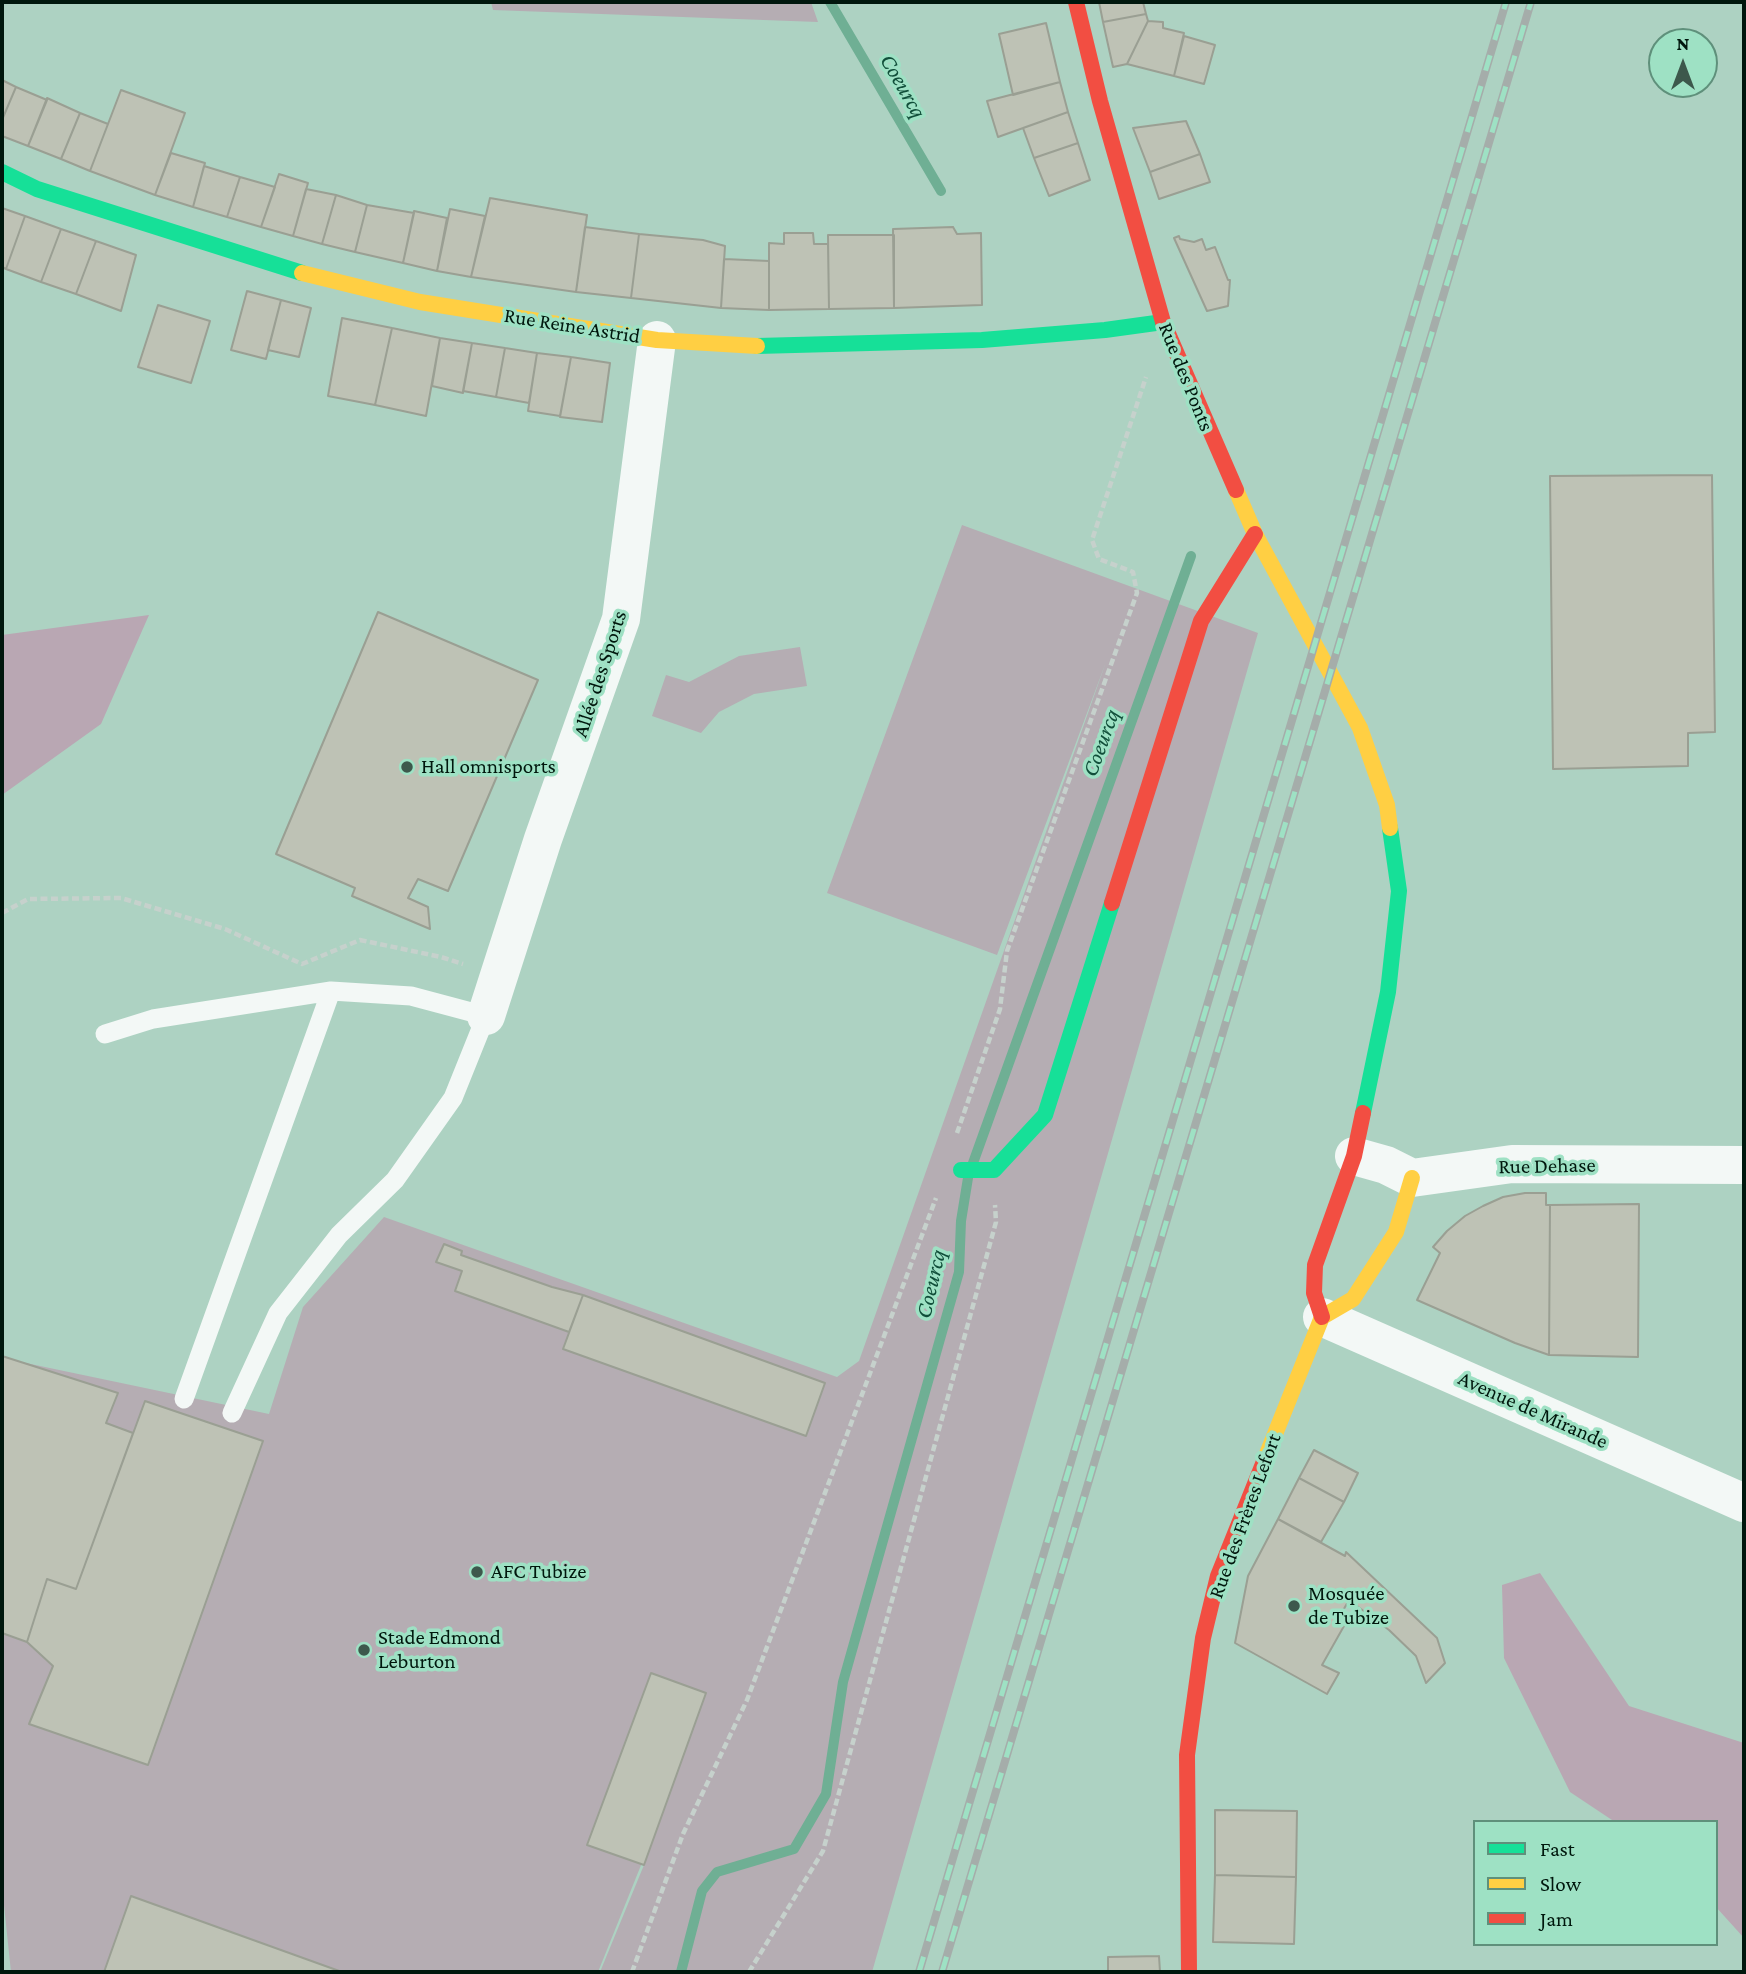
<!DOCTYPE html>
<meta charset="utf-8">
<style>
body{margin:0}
#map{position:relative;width:1746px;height:1974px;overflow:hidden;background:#add2c2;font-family:"Crimson Pro",serif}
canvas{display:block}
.frame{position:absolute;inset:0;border:4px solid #00170d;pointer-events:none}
.legend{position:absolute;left:1473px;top:1820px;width:245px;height:126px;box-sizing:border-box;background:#9ee1c4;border:2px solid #5f907b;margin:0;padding:9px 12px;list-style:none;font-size:21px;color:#00170d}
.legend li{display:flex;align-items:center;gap:14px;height:35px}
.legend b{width:35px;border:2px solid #5f907b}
.north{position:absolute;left:1648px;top:28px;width:70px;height:70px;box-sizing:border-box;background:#9ee1c4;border:2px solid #5f907b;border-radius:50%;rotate:0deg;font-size:19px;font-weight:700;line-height:28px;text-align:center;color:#00170d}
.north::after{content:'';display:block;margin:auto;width:24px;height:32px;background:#3d584c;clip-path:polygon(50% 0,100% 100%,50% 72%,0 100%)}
</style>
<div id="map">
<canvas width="1746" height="1974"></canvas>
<div class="frame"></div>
<ul class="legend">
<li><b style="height:9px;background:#16e098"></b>Fast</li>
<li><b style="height:9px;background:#ffcf43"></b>Slow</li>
<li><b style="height:9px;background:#f24e42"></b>Jam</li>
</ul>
<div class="north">N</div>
</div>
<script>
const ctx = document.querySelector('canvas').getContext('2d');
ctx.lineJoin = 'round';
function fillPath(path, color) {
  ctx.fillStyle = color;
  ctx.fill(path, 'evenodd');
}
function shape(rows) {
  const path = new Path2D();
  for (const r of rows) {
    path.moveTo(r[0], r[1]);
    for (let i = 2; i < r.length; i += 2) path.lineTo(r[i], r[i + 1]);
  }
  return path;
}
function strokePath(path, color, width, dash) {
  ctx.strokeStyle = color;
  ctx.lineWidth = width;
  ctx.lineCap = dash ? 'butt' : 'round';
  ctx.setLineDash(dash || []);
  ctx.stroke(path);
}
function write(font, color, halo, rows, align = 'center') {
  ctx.font = font + ' "Crimson Pro",serif';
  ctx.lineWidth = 7;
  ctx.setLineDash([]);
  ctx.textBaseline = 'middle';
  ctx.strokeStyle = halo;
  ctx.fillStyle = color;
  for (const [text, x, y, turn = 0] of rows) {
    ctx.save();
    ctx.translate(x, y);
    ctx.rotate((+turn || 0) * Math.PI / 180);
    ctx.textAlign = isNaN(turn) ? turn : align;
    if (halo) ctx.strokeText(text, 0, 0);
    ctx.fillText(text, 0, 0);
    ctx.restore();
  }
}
const green = shape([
 [491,2,811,2,818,22,493,10],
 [962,525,1258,633,872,1972,600,1972,644,1865,662,1813,598,1972,11,1972,2,1886,2,1358,269,1414,303,1307,384,1217,837,1377,859,1361,1106,662,997,955,827,893],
 [800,647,807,686,754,694,719,712,701,733,652,716,666,675,689,682,739,656]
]);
const forest = shape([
 [149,615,101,724,2,795,2,635],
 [1540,1573,1629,1706,1744,1743,1744,1938,1716,1907,1716,1822,1615,1822,1570,1792,1504,1658,1502,1585]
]);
const stream = shape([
 [830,2,941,191],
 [973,1163,1191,556],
 [681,1972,702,1891,717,1872,794,1849,826,1794,843,1682,959,1272,961,1221,968,1178]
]);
const building = shape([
 [1099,2,1143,2,1146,14,1103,22,1099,2],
 [1146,14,1148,21,1127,64,1113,67,1103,22,1146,14],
 [1148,21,1163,22,1163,28,1184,33,1174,76,1127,64,1148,21],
 [1046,23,1060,82,1013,95,999,34,1046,23],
 [1184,36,1215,45,1204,84,1174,76,1184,36],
 [2,80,16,87,2,120,2,80],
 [1060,82,1068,112,998,137,987,101,1060,82],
 [16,87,47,100,28,146,2,136,2,120,16,87],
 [121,90,185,113,155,195,90,171,121,90],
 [47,98,80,113,61,159,28,146,47,98],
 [1068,112,1078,143,1034,158,1023,128,1068,112],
 [80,113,108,124,90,171,61,159,80,113],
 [1186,121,1200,154,1150,172,1133,128,1186,121],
 [1078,143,1090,180,1049,196,1034,158,1078,143],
 [171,153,205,163,193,207,155,195,171,153],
 [1200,154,1210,182,1159,199,1150,172,1200,154],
 [204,166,240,177,227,217,193,207,204,166],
 [279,174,308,183,293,236,261,227,279,174],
 [240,177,275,187,261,227,227,217,240,177],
 [306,189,336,195,322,244,293,236,306,189],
 [336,195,367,205,355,252,322,244,336,195],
 [490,198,587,215,576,292,471,277,490,198],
 [367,205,414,213,403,263,355,252,367,205],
 [2,208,25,216,6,269,2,267,2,208],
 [450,209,485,216,471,277,437,271,450,209],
 [414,211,447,218,437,271,403,263,414,211],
 [25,216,61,229,41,282,6,269,25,216],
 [585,227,639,234,631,298,576,292,585,227],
 [953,227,957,234,981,233,982,305,894,308,893,229,953,227],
 [61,229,96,241,76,294,41,282,61,229],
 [784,233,813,233,814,244,828,244,829,309,769,310,769,243,784,244,784,233],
 [639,234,703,240,725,246,721,308,631,298,639,234],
 [828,235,894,235,894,308,829,309,828,235],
 [1179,236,1180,239,1194,242,1202,239,1206,250,1215,247,1228,280,1230,280,1228,306,1207,311,1174,238,1179,236],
 [96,241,136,255,121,311,76,294,96,241],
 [724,259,769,261,769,310,721,308,724,259],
 [247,291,281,300,266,359,231,350,247,291],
 [281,300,311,308,299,357,268,350,281,300],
 [158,305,210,321,191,383,138,367,158,305],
 [342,318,392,328,375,405,328,396,342,318],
 [392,328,440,338,426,416,375,405,392,328],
 [440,338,472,343,463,393,432,386,440,338],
 [472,343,505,348,496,397,463,391,472,343],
 [505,348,537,353,529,403,496,397,505,348],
 [537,353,571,357,560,416,528,411,537,353],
 [571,357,610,363,602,422,560,417,571,357],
 [1712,475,1715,732,1688,733,1688,766,1553,769,1550,476,1712,475],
 [378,612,538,680,448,891,418,879,408,898,428,907,430,929,352,896,355,888,276,854,378,612],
 [1525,1193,1546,1193,1546,1205,1550,1205,1549,1355,1515,1343,1417,1300,1440,1253,1433,1247,1447,1231,1465,1216,1483,1206,1503,1197,1525,1193],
 [1639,1204,1638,1357,1549,1355,1550,1205,1639,1204],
 [444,1244,462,1251,461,1255,552,1287,583,1295,569,1332,455,1291,462,1271,436,1262,444,1244],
 [583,1295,825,1383,806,1436,563,1349,583,1295],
 [2,1356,118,1393,106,1423,133,1433,76,1589,47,1579,27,1642,2,1633,2,1356],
 [145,1401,263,1441,148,1765,29,1724,53,1666,27,1642,47,1579,76,1589,145,1401],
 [1314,1450,1358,1473,1344,1502,1299,1478,1314,1450],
 [1299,1478,1344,1502,1321,1542,1278,1519,1299,1478],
 [1278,1519,1345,1556,1346,1552,1437,1638,1445,1663,1426,1683,1416,1656,1389,1630,1349,1600,1337,1621,1344,1626,1322,1665,1339,1673,1327,1694,1235,1643,1248,1576,1278,1519],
 [651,1673,706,1693,644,1865,587,1845,651,1673],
 [1215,1810,1297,1811,1296,1877,1215,1875,1215,1810],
 [1215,1875,1296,1877,1294,1944,1213,1942,1215,1875],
 [131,1896,342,1972,104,1972,131,1896],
 [1159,1956,1160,1972,1108,1972,1108,1957,1159,1956]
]);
const path = shape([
 [2,913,28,899,121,898,225,929,302,964,360,940,441,957,463,964],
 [957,1133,1000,1009,1007,951,1137,593,1133,572,1099,559,1092,540,1146,377],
 [632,1972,683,1834,747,1700,936,1198],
 [749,1972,823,1851,996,1222,995,1205]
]);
const lane = shape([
 [105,1034,153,1019,331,991,411,996,486,1016,453,1098,395,1180,339,1235,278,1313,232,1413],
 [184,1399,331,991]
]);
const street = shape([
 [486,1016,543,839,621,619,657,340],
 [1354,1156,1386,1165,1412,1178,1512,1164,1744,1165],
 [1322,1317,1744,1503]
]);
const fast = shape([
 [2,172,37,189,302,273],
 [757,346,982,340,1105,330,1163,322],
 [1363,1113,1388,992,1399,891,1390,828],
 [961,1170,994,1170,1045,1115,1112,903]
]);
const slow = shape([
 [302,273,420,302,657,340,757,346],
 [1236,490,1255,534,1360,728,1387,805,1390,828],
 [1265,1459,1322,1317,1353,1299,1396,1232,1412,1178]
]);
const jam = shape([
 [1076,2,1100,101,1163,322,1236,490],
 [1112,903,1201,621,1255,534],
 [1322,1317,1314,1293,1315,1265,1354,1156,1363,1113],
 [1189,1972,1187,1755,1203,1638,1218,1576,1265,1459]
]);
const rail = shape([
 [919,1972,1506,2],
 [942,1972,1531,2]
]);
const markers = [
 [407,767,7,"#3d584c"],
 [477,1572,7,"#3d584c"],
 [1294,1606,7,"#3d584c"],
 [364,1650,7,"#3d584c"]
];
const streetNames = [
 ["Rue Reine Astrid",572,326,9],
 ["Rue des Ponts",1186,377,68],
 ["Allée des Sports",600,674,-72],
 ["Rue Dehase",1547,1166,-1],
 ["Avenue de Mirande",1533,1410,24],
 ["Rue des Frères Lefort",1245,1516,-70]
];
const poiNames = [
 ["Hall omnisports",421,767],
 ["AFC Tubize",491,1572],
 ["Mosquée",1308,1594],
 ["de Tubize",1308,1618],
 ["Stade Edmond",378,1638],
 ["Leburton",378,1662]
];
const waterNames = [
 ["Coeurcq",903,86,60],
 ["Coeurcq",1101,743,-70],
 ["Coeurcq",931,1284,-77]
];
fillPath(green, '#b5adb3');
fillPath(forest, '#b9a7b3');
strokePath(stream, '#6faf94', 10);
fillPath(building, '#bec2b5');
strokePath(building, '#9a9f93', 2);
strokePath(path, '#c6d1cc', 4.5, [7, 3.5]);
strokePath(lane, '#f3f8f6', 19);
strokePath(street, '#f3f8f6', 38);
strokePath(fast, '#16e098', 16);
strokePath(slow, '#ffcf43', 16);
strokePath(jam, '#f24e42', 16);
strokePath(rail, '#a5adaa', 8);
strokePath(rail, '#9ee1c4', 5, [16]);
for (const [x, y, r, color] of markers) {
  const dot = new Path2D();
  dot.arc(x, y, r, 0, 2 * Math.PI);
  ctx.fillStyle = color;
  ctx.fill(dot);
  strokePath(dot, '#9ee1c4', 2.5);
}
write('21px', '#00170d', '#9ee1c4', streetNames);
write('21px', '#00170d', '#9ee1c4', poiNames, 'left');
write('italic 23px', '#114f3a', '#9ee1c4', waterNames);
</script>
